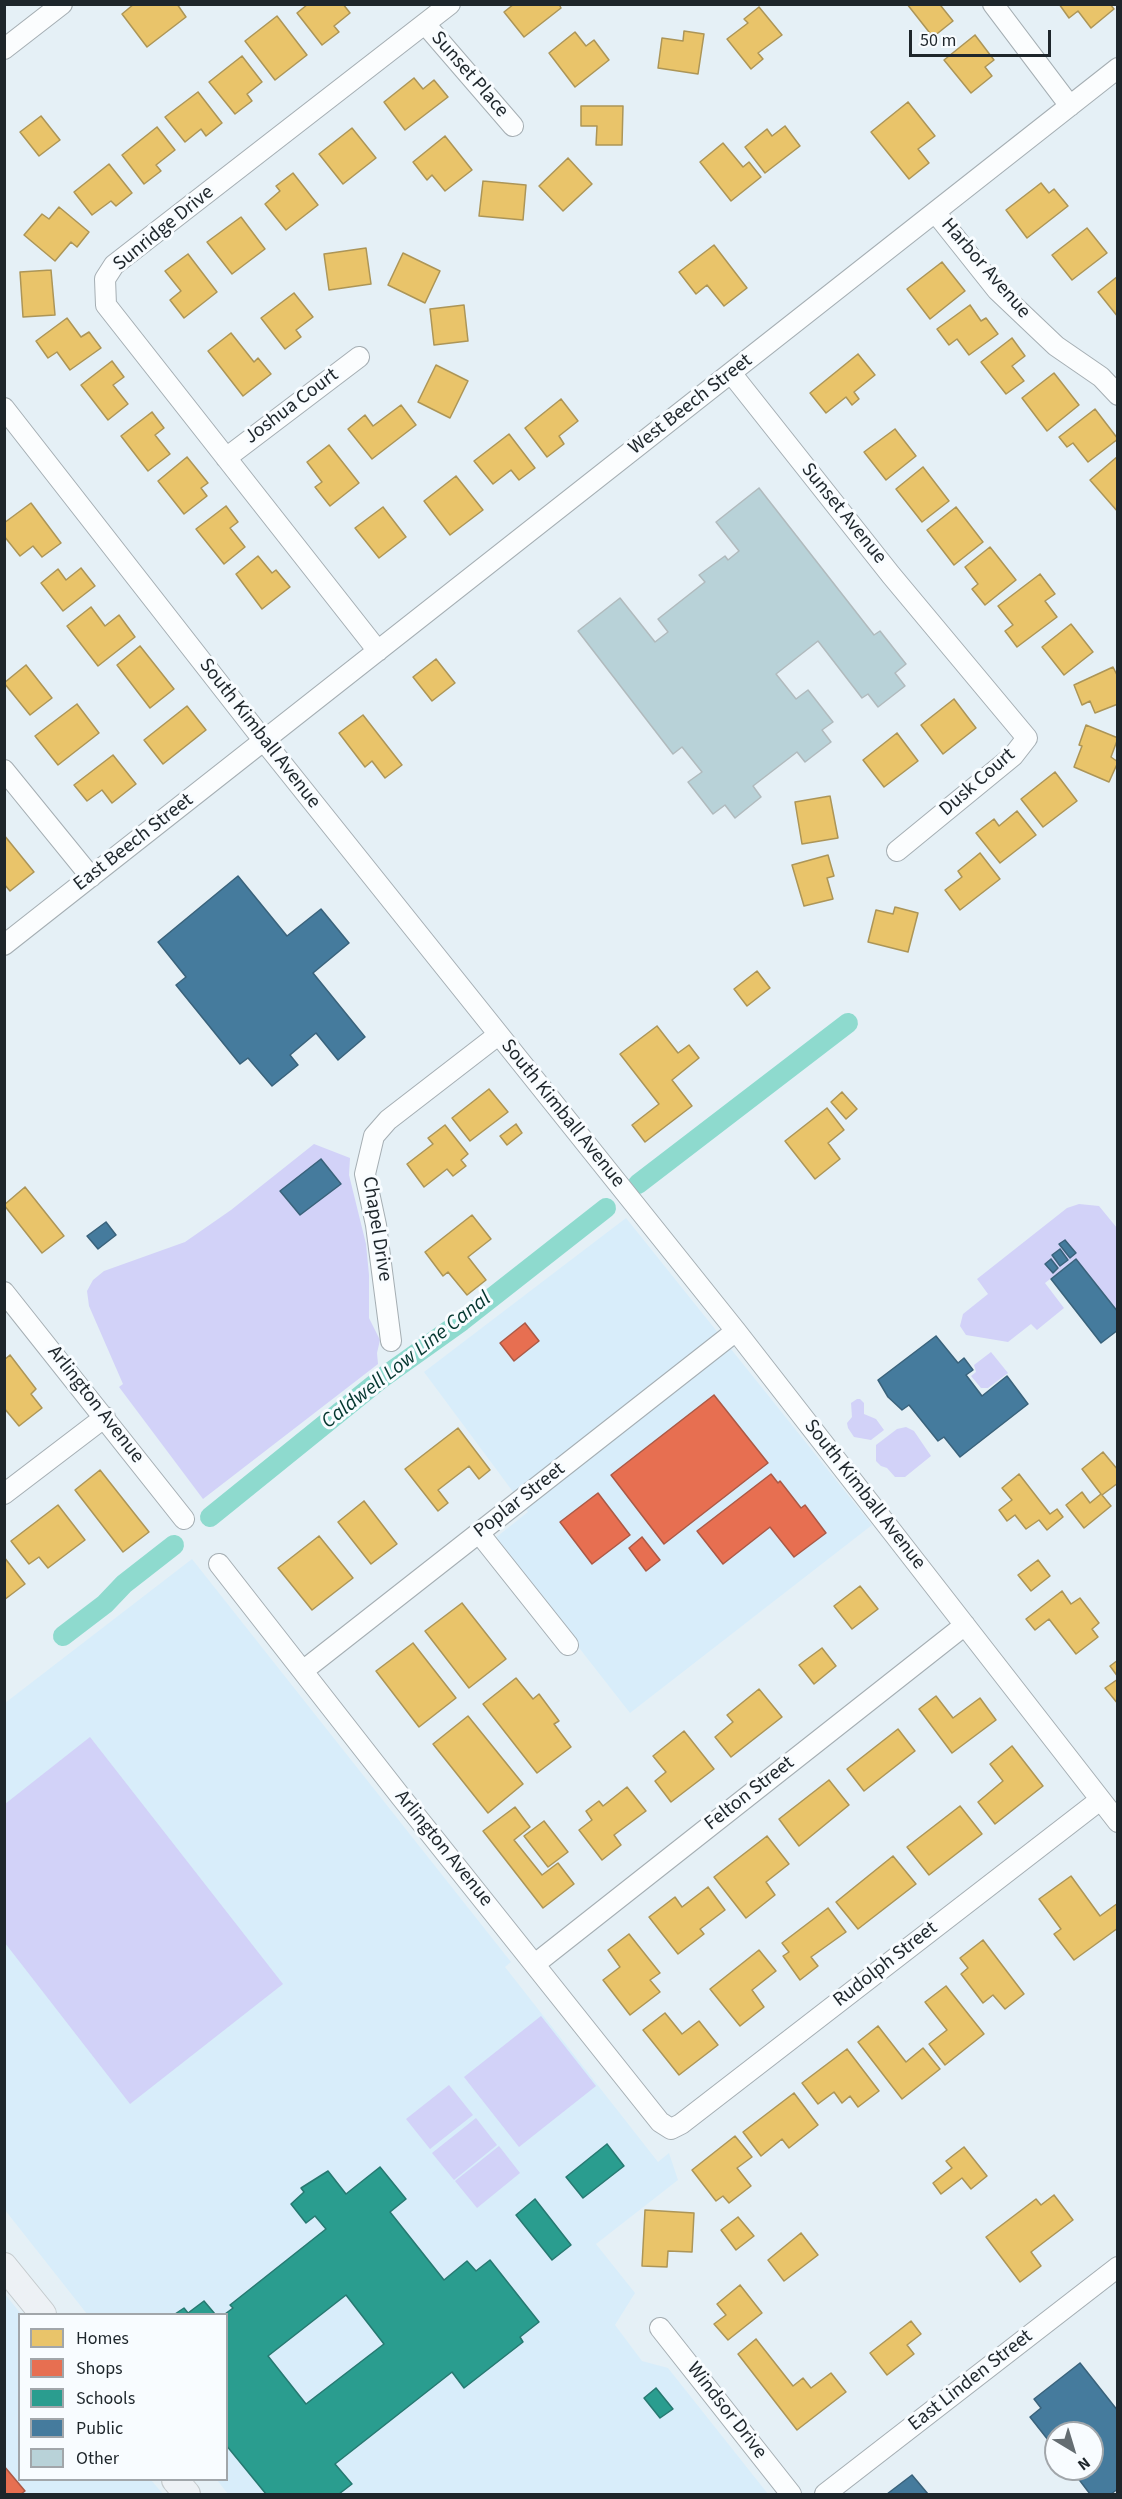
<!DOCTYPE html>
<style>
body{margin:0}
#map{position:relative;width:1122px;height:2499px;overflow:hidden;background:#e5f0f6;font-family:"Source Sans 3",sans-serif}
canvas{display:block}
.frame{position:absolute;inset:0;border:6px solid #1e262b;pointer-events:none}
.legend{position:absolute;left:18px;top:2313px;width:210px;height:168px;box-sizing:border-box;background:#f8fcff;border:2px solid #a1a6aa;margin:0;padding:8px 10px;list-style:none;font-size:18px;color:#1e262b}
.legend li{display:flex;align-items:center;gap:12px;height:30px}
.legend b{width:30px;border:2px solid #a1a6aa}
.north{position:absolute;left:1044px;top:2421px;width:60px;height:60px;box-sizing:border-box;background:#f8fcff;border:2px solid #a1a6aa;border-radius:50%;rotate:142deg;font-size:16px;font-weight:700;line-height:24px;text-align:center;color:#1e262b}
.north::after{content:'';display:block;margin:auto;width:21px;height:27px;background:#646d72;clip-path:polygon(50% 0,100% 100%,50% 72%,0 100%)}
.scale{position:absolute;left:909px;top:30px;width:142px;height:27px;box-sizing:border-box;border:3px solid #1e262b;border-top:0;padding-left:8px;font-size:18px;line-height:21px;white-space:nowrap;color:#1e262b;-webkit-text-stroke:4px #f8fcff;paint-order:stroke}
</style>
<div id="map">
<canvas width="1122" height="2499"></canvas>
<div class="frame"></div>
<ul class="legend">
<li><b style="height:16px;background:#e9c46a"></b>Homes</li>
<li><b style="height:16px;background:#e76f51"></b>Shops</li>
<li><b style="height:16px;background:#2a9d8f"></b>Schools</li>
<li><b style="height:16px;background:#457b9d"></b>Public</li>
<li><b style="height:16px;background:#b8d2d8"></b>Other</li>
</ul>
<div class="north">N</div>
<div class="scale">50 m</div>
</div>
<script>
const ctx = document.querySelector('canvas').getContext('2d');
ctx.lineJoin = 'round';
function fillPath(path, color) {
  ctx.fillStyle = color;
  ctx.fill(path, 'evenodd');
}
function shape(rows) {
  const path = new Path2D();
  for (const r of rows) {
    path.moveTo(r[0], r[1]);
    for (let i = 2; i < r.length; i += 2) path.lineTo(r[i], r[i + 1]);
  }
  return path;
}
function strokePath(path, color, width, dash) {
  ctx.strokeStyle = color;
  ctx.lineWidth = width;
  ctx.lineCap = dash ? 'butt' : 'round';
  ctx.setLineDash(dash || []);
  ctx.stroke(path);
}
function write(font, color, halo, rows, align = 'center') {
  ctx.font = font + ' "Source Sans 3",sans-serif';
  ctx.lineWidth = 6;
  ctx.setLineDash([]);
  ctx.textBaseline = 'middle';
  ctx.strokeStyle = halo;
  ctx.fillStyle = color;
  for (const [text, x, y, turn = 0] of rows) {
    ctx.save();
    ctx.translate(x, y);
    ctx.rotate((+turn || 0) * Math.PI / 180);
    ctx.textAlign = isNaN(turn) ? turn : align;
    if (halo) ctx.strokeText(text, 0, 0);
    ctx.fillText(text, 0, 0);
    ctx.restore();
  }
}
const built = shape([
 [626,1218,872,1525,630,1713,494,1539,528,1512,424,1372],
 [192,1559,511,1962,505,1967,658,2162,669,2153,678,2180,596,2244,635,2293,615,2325,642,2361,668,2368,768,2494,228,2494,217,2480,226,2480,226,2314,87,2314,5,2210,5,1703],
 [4,2293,21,2314,20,2480,151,2480,163,2494,5,2494]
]);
const green = shape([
 [314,1144,350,1158,349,1175,366,1244,369,1275,369,1318,380,1340,377,1353,378,1364,203,1499,119,1387,123,1384,89,1306,87,1291,93,1280,104,1271,185,1242,231,1210],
 [1079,1204,1099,1206,1117,1228,1117,1311,1076,1259,1045,1283,1064,1308,1037,1330,1031,1324,1008,1342,966,1335,960,1326,963,1314,988,1294,977,1279,1067,1208],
 [991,1352,1008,1373,988,1388,981,1388,971,1376,976,1372,974,1365],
 [857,1399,860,1399,864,1403,864,1414,876,1419,884,1430,871,1440,854,1437,848,1428,847,1423,852,1417,851,1403],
 [906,1427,914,1431,931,1456,905,1477,895,1477,887,1468,881,1466,876,1461,876,1445,897,1429],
 [90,1737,283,1984,130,2104,5,1943,5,1804],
 [541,2016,596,2086,519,2147,464,2077],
 [449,2085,473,2115,430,2149,406,2119],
 [476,2118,497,2145,454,2180,432,2153],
 [499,2146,520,2173,477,2208,455,2181]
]);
const homes = shape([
 [134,4,177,4,186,17,147,47,122,14,134,4],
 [308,4,343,4,350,13,334,26,339,32,322,45,297,13,308,4],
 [514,4,559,4,561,8,524,37,504,12,514,4],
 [907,4,943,4,941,6,953,21,933,37,907,4],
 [1059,4,1110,4,1114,9,1091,28,1078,11,1069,18,1059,4],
 [759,7,782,35,758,53,763,59,751,69,727,39,748,23,744,19,759,7],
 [277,16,307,55,275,80,245,41,277,16],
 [684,31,704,34,698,74,658,68,662,38,683,41,684,31],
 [575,32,586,46,594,40,609,60,575,87,549,53,575,32],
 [975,35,994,60,985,67,992,76,971,93,944,60,975,35],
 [242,56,262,82,247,94,252,101,235,114,209,82,242,56],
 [414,78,423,89,434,80,448,97,405,130,384,102,414,78],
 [198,92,222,123,206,136,201,129,185,142,165,117,198,92],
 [908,102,935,136,918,149,929,163,909,179,871,132,908,102],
 [581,106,623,106,622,145,596,145,597,126,581,126,581,106],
 [41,116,60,140,39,156,20,132,41,116],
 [785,126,800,146,765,173,745,147,767,129,772,136,785,126],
 [157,127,175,150,156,165,161,171,144,184,122,155,157,127],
 [352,128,376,158,343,184,319,154,352,128],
 [445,136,472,170,445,191,432,175,427,180,413,162,445,136],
 [723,143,743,167,749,162,761,177,731,201,700,162,723,143],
 [568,158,592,184,563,211,539,186,568,158],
 [109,164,132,193,116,206,111,201,92,215,74,192,109,164],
 [293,173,318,205,286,230,265,204,280,191,276,186,293,173],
 [483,181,526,185,523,220,479,216,483,181],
 [1041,183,1049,193,1054,189,1068,206,1027,238,1006,210,1041,183],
 [59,207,89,232,77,247,71,242,55,261,24,235,42,214,49,219,59,207],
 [241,217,265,249,232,274,207,242,241,217],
 [1087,228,1107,253,1072,280,1052,255,1087,228],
 [714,245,747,288,724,306,707,285,696,294,679,272,714,245],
 [366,248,371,284,329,290,324,254,366,248],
 [403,253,440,271,425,303,388,285,403,253],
 [188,254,217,292,184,318,170,300,181,291,165,271,188,254],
 [942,262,965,291,930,319,907,289,942,262],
 [51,270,55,315,23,317,20,272,51,270],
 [1118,276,1118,317,1098,292,1118,276],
 [294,293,313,317,296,330,301,337,285,349,261,318,294,293],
 [464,305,468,341,434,345,430,309,464,305],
 [970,305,981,321,986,318,998,334,969,355,957,339,949,345,937,329,970,305],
 [67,318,81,337,89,332,101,348,70,370,57,352,48,358,36,341,67,318],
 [231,333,254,362,258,358,271,374,243,396,208,351,231,333],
 [1012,338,1025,356,1012,366,1024,381,1006,394,981,362,1012,338],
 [858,354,875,375,854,392,859,399,852,405,846,397,826,413,810,393,858,354],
 [112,361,124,377,113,385,128,404,108,420,81,385,112,361],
 [436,365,468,381,450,418,418,402,436,365],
 [1054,373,1079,405,1047,431,1022,398,1054,373],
 [561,399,578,421,559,436,564,444,547,457,525,428,561,399],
 [401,405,416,425,372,459,348,429,365,415,373,426,401,405],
 [1095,409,1118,439,1088,462,1073,443,1067,447,1059,437,1095,409],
 [152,412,164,428,155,435,170,454,148,471,121,436,152,412],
 [895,429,916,456,886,480,864,452,895,429],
 [509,434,535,468,519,480,511,470,493,484,474,461,509,434],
 [329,445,359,483,330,506,315,487,322,482,307,462,329,445],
 [1118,456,1118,512,1090,480,1118,456],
 [187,457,208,483,201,488,207,496,184,514,158,481,187,457],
 [923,467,949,501,922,522,896,489,923,467],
 [456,476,483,510,450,535,424,501,456,476],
 [31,503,61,543,42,557,33,546,20,556,4,536,4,523,31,503],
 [226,506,238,522,230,528,245,547,224,564,196,529,226,506],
 [383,507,406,537,379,558,355,528,383,507],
 [956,507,983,542,954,565,927,530,956,507],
 [990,547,1016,580,985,605,972,589,978,584,965,567,990,547],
 [258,556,272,573,276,570,290,587,262,609,236,574,258,556],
 [81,568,95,586,63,611,41,583,58,569,66,580,81,568],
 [1040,574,1055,594,1045,601,1057,617,1017,647,1005,631,1013,625,998,606,1040,574],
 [91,607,105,626,119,615,135,637,98,666,67,626,91,607],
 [1071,624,1093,652,1064,675,1042,647,1071,624],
 [140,646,174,689,150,708,117,665,140,646],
 [436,659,455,683,432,701,413,677,436,659],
 [26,665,52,698,30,715,4,683,26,665],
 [1113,667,1118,677,1118,704,1095,713,1090,701,1082,705,1074,685,1113,667],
 [954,699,976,728,943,754,921,725,954,699],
 [77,704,99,733,58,765,35,736,77,704],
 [187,706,206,730,163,764,144,740,187,706],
 [363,715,402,765,385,778,372,761,365,767,339,733,363,715],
 [1086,725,1118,738,1111,757,1118,762,1109,782,1074,767,1082,746,1079,745,1086,725],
 [897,733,918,761,884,787,863,760,897,733],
 [113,755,136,784,112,803,102,790,87,801,74,785,113,755],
 [1055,772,1077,801,1043,827,1021,799,1055,772],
 [830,796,838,838,802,844,795,802,830,796],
 [1017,811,1036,835,1000,863,976,833,994,819,999,826,1017,811],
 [4,835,34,872,10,891,4,884,4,835],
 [980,853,1000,879,960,910,945,890,962,877,958,871,980,853],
 [828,855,834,876,827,878,833,899,804,906,792,865,828,855],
 [895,907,918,913,908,952,868,942,876,910,893,914,895,907],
 [757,971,770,988,747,1006,734,989,757,971],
 [657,1026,678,1053,689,1045,699,1058,672,1080,692,1106,645,1142,632,1125,659,1104,620,1054,657,1026],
 [489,1089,508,1112,470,1141,452,1118,489,1089],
 [842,1092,857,1109,846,1119,831,1102,842,1092],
 [827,1108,844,1130,828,1143,840,1159,815,1179,785,1141,827,1108],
 [516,1124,522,1133,507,1145,500,1136,516,1124],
 [445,1125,468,1154,461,1160,466,1166,453,1176,447,1169,424,1187,407,1164,433,1144,428,1138,445,1125],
 [25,1187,64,1236,42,1253,4,1205,25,1187],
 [472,1215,491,1239,468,1257,486,1280,467,1295,448,1272,443,1276,425,1252,472,1215],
 [10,1355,36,1389,31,1394,42,1408,19,1426,4,1408,4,1360,10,1355],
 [458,1428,490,1470,479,1479,469,1466,438,1490,448,1503,438,1511,405,1469,458,1428],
 [1103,1452,1118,1470,1118,1483,1102,1495,1111,1506,1084,1528,1066,1505,1082,1492,1090,1503,1101,1494,1082,1469,1103,1452],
 [100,1470,149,1532,123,1552,75,1490,100,1470],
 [1019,1474,1050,1514,1057,1509,1063,1517,1047,1530,1039,1520,1026,1529,1015,1515,1007,1521,999,1510,1012,1500,1002,1488,1019,1474],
 [364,1501,397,1544,371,1564,338,1522,364,1501],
 [58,1505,85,1540,48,1568,39,1557,29,1564,11,1541,58,1505],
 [319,1536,353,1578,312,1610,278,1568,319,1536],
 [4,1557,25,1584,4,1600,4,1557],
 [1038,1560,1050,1576,1031,1591,1018,1575,1038,1560],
 [860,1586,878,1609,852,1629,834,1606,860,1586],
 [1062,1591,1071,1604,1080,1598,1099,1623,1092,1629,1098,1637,1076,1654,1049,1619,1035,1630,1026,1619,1062,1591],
 [462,1603,506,1659,469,1688,425,1631,462,1603],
 [413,1643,456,1698,419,1727,376,1671,413,1643],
 [822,1648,836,1666,814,1684,799,1665,822,1648],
 [1118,1660,1118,1677,1110,1666,1118,1660],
 [516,1678,533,1699,539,1694,559,1721,554,1724,571,1747,537,1773,483,1704,516,1678],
 [1118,1679,1118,1704,1105,1688,1118,1679],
 [759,1689,782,1717,731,1757,715,1737,733,1722,727,1715,759,1689],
 [936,1696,953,1718,980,1698,996,1720,952,1753,919,1709,936,1696],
 [468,1716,523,1784,488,1813,433,1744,468,1716],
 [898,1729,915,1751,864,1791,847,1769,898,1729],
 [684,1731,714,1769,671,1802,655,1781,666,1772,653,1756,684,1731],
 [1012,1746,1043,1786,995,1824,978,1802,1003,1781,990,1764,1012,1746],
 [829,1780,849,1805,799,1846,779,1819,829,1780],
 [627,1787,646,1811,614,1835,621,1845,602,1860,579,1830,592,1820,586,1811,599,1801,603,1806,627,1787],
 [960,1806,982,1834,929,1875,907,1847,960,1806],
 [515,1807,530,1827,514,1840,542,1875,558,1863,574,1884,543,1908,483,1831,515,1807],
 [544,1821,568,1852,548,1867,524,1836,544,1821],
 [767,1836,789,1864,766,1882,775,1895,746,1918,714,1877,767,1836],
 [893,1856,916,1884,858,1929,836,1902,893,1856],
 [1071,1876,1100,1916,1118,1903,1118,1928,1074,1960,1054,1934,1061,1929,1039,1899,1071,1876],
 [708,1887,725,1910,700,1929,704,1934,678,1954,649,1917,675,1897,682,1907,708,1887],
 [828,1908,846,1932,811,1957,818,1966,800,1980,783,1956,789,1952,782,1943,828,1908],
 [629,1934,660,1973,650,1980,660,1992,630,2015,603,1980,620,1967,608,1950,629,1934],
 [983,1940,1024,1994,1005,2009,993,1995,983,2003,961,1974,968,1968,960,1958,983,1940],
 [759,1950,776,1971,752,1990,764,2007,740,2026,710,1989,759,1950],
 [946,1986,984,2034,945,2065,929,2044,947,2030,925,2002,946,1986],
 [665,2013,682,2034,699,2021,718,2045,679,2075,643,2030,665,2013],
 [878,2026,906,2062,923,2048,940,2069,902,2099,858,2042,878,2026],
 [847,2049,879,2091,858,2107,850,2096,842,2103,834,2092,818,2104,802,2083,847,2049],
 [794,2093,818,2125,789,2148,782,2139,761,2156,743,2132,794,2093],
 [735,2136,752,2157,737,2168,751,2186,729,2203,723,2196,716,2201,692,2170,735,2136],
 [964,2147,987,2176,971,2189,962,2178,941,2194,933,2183,952,2168,946,2161,964,2147],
 [1054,2195,1073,2220,1031,2252,1041,2266,1020,2282,986,2237,1036,2199,1041,2205,1054,2195],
 [645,2210,694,2213,692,2252,668,2251,667,2267,642,2266,645,2210],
 [738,2217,754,2236,736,2250,721,2230,738,2217],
 [801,2233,818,2255,784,2281,768,2260,801,2233],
 [740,2285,762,2313,728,2340,714,2324,726,2315,717,2304,740,2285],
 [911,2321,921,2334,907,2345,914,2354,887,2375,870,2353,911,2321],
 [756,2339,793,2386,803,2378,811,2388,831,2373,846,2392,797,2430,738,2354,756,2339]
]);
const shops = shape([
 [525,1323,539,1341,514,1361,500,1343,525,1323],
 [714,1395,768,1463,664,1544,611,1475,714,1395],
 [771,1474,778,1483,780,1481,801,1508,805,1505,826,1533,794,1557,770,1527,723,1564,697,1531,771,1474],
 [598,1493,630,1535,592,1564,560,1522,598,1493],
 [642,1537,660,1560,646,1571,629,1548,642,1537],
 [4,2466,25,2491,21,2494,4,2494,4,2466]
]);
const schools = shape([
 [607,2144,624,2166,583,2198,566,2177,607,2144],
 [380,2167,406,2199,390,2212,444,2280,467,2261,476,2271,490,2260,539,2322,520,2337,523,2342,464,2388,452,2372,335,2464,352,2484,339,2494,266,2494,226,2445,226,2314,225,2314,233,2308,230,2305,326,2229,315,2216,306,2223,291,2204,304,2192,301,2188,328,2171,346,2194,380,2167],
 [346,2295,384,2344,306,2404,268,2356,346,2295],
 [535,2199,571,2245,552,2260,516,2215,535,2199],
 [204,2301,215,2314,175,2314,184,2308,188,2313,204,2301],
 [656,2388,673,2409,660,2418,644,2398,656,2388]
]);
const public = shape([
 [238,876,287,936,321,909,349,943,313,973,365,1037,338,1060,316,1033,290,1055,298,1065,272,1086,248,1058,240,1064,176,985,186,977,158,942,238,876],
 [321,1159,341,1184,300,1215,280,1191,321,1159],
 [106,1222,116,1235,98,1249,87,1236,106,1222],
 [1065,1240,1076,1253,1070,1258,1059,1244,1065,1240],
 [1060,1249,1068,1260,1060,1266,1052,1255,1060,1249],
 [1051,1259,1058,1268,1053,1273,1045,1264,1051,1259],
 [1076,1259,1118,1312,1118,1330,1101,1343,1051,1279,1076,1259],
 [936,1336,958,1363,964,1358,973,1370,966,1375,982,1396,1007,1376,1028,1404,960,1457,944,1437,938,1441,909,1405,902,1410,888,1397,878,1380,936,1336],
 [1080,2363,1118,2411,1118,2489,1111,2494,1090,2494,1071,2469,1092,2469,1092,2433,1056,2433,1056,2450,1030,2417,1041,2408,1034,2399,1080,2363],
 [912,2475,928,2494,887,2494,912,2475]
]);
const canal = shape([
 [638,1184,848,1023],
 [210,1517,382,1378,462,1321,606,1208],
 [63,1636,105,1604,124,1584,174,1545]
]);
const building = shape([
 [759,488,874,635,880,631,906,664,895,673,905,686,878,707,868,694,862,698,818,641,776,674,796,699,808,690,833,722,822,730,831,742,805,762,797,752,753,786,761,797,735,818,725,805,713,814,688,782,702,772,682,747,673,754,578,631,620,598,655,642,668,632,658,619,705,582,699,575,725,556,728,560,739,551,716,522,759,488]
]);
const minor = shape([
 [993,4,1070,106],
 [425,24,513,126],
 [4,49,62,4],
 [935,212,997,290,1056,346,1101,377,1118,395],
 [731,373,891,575,1027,738,1013,756,897,851],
 [4,408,264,741,736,1331,1118,1822],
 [226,458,359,357],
 [378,651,106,305,105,279,114,265,450,4],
 [4,770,91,877],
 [4,945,1118,68],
 [4,1292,184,1519],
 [391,1341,376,1225,365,1174,374,1136,388,1120,498,1035],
 [4,1494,105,1417],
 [479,1533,568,1645],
 [219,1564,401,1797,660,2122,671,2129,681,2124,1100,1800],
 [304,1670,736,1331],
 [535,1964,965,1625],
 [660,2328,791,2494],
 [825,2494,1118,2267]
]);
const major = shape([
 [4,2266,43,2314],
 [175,2480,187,2494]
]);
const streetNames = [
 ["Sunset Place",469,75,49],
 ["Sunridge Drive",164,229,-39],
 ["Harbor Avenue",985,269,49],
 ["West Beech Street",691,405,-38],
 ["Joshua Court",292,407,-37],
 ["Sunset Avenue",843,514,51],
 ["South Kimball Avenue",259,734,52],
 ["Dusk Court",978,783,-41],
 ["East Beech Street",134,843,-38],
 ["South Kimball Avenue",562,1114,51],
 ["Chapel Drive",376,1229,81],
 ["Arlington Avenue",95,1405,52],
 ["South Kimball Avenue",864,1495,52],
 ["Poplar Street",520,1501,-38],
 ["Felton Street",750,1794,-38],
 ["Arlington Avenue",443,1849,51],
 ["Rudolph Street",886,1965,-38],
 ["East Linden Street",971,2381,-38],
 ["Windsor Drive",726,2411,52]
];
const waterNames = [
 ["Caldwell Low Line Canal",407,1361,-38]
];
fillPath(built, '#d8edfa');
fillPath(green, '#d2d2f8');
fillPath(homes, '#e9c46a');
strokePath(homes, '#ac9557', 1.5);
fillPath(shops, '#e76f51');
strokePath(shops, '#ab5946', 1.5);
fillPath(schools, '#2a9d8f');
strokePath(schools, '#267971', 1.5);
fillPath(public, '#457b9d');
strokePath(public, '#39627b', 1.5);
strokePath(canal, '#8edace', 20);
fillPath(building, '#b8d2d8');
strokePath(building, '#b0babd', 1.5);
strokePath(minor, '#a5aeb3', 22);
strokePath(major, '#c4cacd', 28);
strokePath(minor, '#fbfdfe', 20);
strokePath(major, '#edf1f5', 26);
write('20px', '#1e262b', '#f8fcff', streetNames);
write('italic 21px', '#04372f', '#f8fcff', waterNames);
</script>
